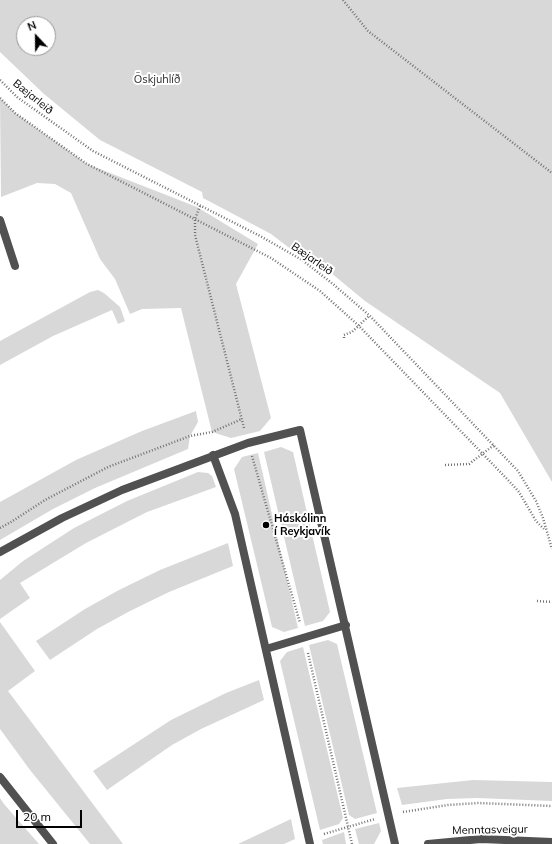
<!DOCTYPE html>
<meta charset="utf-8">
<style>
body{margin:0}
#map{position:relative;width:552px;height:844px;overflow:hidden;background:#fff;font-family:Mulish,sans-serif}
canvas{display:block}
.north{position:absolute;left:16px;top:16px;width:40px;height:40px;box-sizing:border-box;background:#fff;border:1px solid #999;border-radius:50%;rotate:338deg;font-size:11px;font-weight:700;line-height:16px;text-align:center;color:#000}
.north::after{content:'';display:block;margin:auto;width:14px;height:18px;background:#000;clip-path:polygon(50% 0,100% 100%,50% 72%,0 100%)}
.scale{position:absolute;left:16px;top:810px;width:66px;height:18px;box-sizing:border-box;border:2px solid #000;border-top:0;padding-left:5px;font-size:12px;line-height:14px;white-space:nowrap;color:#000;-webkit-text-stroke:3px #fff;paint-order:stroke}
</style>
<div id="map">
<canvas width="552" height="844"></canvas>
<div class="north">N</div>
<div class="scale">20 m</div>
</div>
<script>
const ctx = document.querySelector('canvas').getContext('2d');
ctx.lineJoin = 'round';
function fillPath(path, color) {
  ctx.fillStyle = color;
  ctx.fill(path, 'evenodd');
}
function shape(rows) {
  const path = new Path2D();
  for (const r of rows) {
    path.moveTo(r[0], r[1]);
    for (let i = 2; i < r.length; i += 2) path.lineTo(r[i], r[i + 1]);
  }
  return path;
}
function strokePath(path, color, width, dash) {
  ctx.strokeStyle = color;
  ctx.lineWidth = width;
  ctx.lineCap = dash ? 'butt' : 'round';
  ctx.setLineDash(dash || []);
  ctx.stroke(path);
}
function write(font, color, halo, rows, align = 'center') {
  ctx.font = font + ' Mulish,sans-serif';
  ctx.lineWidth = 4;
  ctx.setLineDash([]);
  ctx.textBaseline = 'middle';
  ctx.strokeStyle = halo;
  ctx.fillStyle = color;
  for (const [text, x, y, turn = 0] of rows) {
    ctx.save();
    ctx.translate(x, y);
    ctx.rotate((+turn || 0) * Math.PI / 180);
    ctx.textAlign = isNaN(turn) ? turn : align;
    if (halo) ctx.strokeText(text, 0, 0);
    ctx.fillText(text, 0, 0);
    ctx.restore();
  }
}
const green = shape([
 [0,0,552,0,552,482,500,393,365,301,319,263,292,250,271,234,203,198,202,192,100,140,44,94,0,52],
 [24,24,48,24,48,48,24,48],
 [0,98,15,113,87,164,197,207,258,244,236,284,271,418,260,431,231,438,212,432,181,308,142,309,130,314,115,279,100,259,71,193,55,184,37,183,1,197],
 [98,290,104,293,120,307,125,321,118,324,112,310,53,336,0,365,0,341,90,292],
 [196,411,198,422,190,436,188,449,95,488,53,509,0,540,0,502,76,460,142,431],
 [281,447,293,452,330,612,323,621,305,626,264,452],
 [258,453,298,628,284,632,272,627,234,469,242,457],
 [198,472,208,473,212,476,216,487,147,512,86,543,20,583,30,598,0,619,0,580,23,561,74,528,127,501],
 [228,543,233,566,169,592,130,611,97,629,50,660,36,641,85,609,119,590,160,570],
 [0,622,35,671,8,691,123,844,90,844,30,770,0,729],
 [328,640,337,644,377,813,355,819,349,815,309,645],
 [303,647,343,818,339,824,320,830,280,661,287,652],
 [259,680,264,700,201,729,172,745,107,790,93,771,171,720,226,693],
 [473,780,552,782,552,801,477,798,447,799,402,805,397,788],
 [0,798,4,804,39,844,0,844],
 [291,819,295,839,284,844,238,844],
 [379,823,381,831,374,844,359,844,355,829],
 [344,832,346,844,323,844,322,840]
]);
const path = shape([
 [343,0,368,31,552,173],
 [0,80,17,97,93,151,262,237,302,260,333,284,370,316,518,471,536,501,543,518,552,549],
 [0,98,15,113,87,164,271,258,320,291,359,326,509,481,519,492,536,521,545,530],
 [200,206,195,219,195,235,244,428],
 [344,338,344,335,352,332,369,316],
 [252,456,300,623],
 [445,465,469,464,494,445],
 [0,528,11,522,45,500,108,467,190,436,212,432,242,419],
 [537,601,552,602],
 [308,653,352,844],
 [403,812,448,805,478,803,552,806],
 [324,834,375,819]
]);
const service = shape([
 [0,220,15,266],
 [213,455,235,514,310,844],
 [0,552,62,518,122,490,248,443,300,430,395,844],
 [266,649,346,625],
 [0,777,53,844],
 [428,844,481,839,552,842]
]);
const markers = [
 [266,525,4,"#000"]
];
const parkNames = [
 ["Öskjuhlíð",157,80]
];
const streetNames = [
 ["Bæjarleið",33,97,39],
 ["Bæjarleið",312,259,35],
 ["Menntasveigur",490,830,-1]
];
const poiNames = [
 ["Háskólinn",274,519],
 ["í Reykjavík",274,532]
];
fillPath(green, '#d8d8d8');
strokePath(path, '#737373', 2.5, [1, 2]);
strokePath(service, '#515151', 8);
for (const [x, y, r, color] of markers) {
  const dot = new Path2D();
  dot.arc(x, y, r, 0, 2 * Math.PI);
  ctx.fillStyle = color;
  ctx.fill(dot);
  strokePath(dot, '#fff', 1.5);
}
write('11px', '#2f2f2f', '#fff', parkNames);
write('11px', '#000', '#fff', streetNames);
write('bold 11px', '#000', '#fff', poiNames, 'left');
</script>
